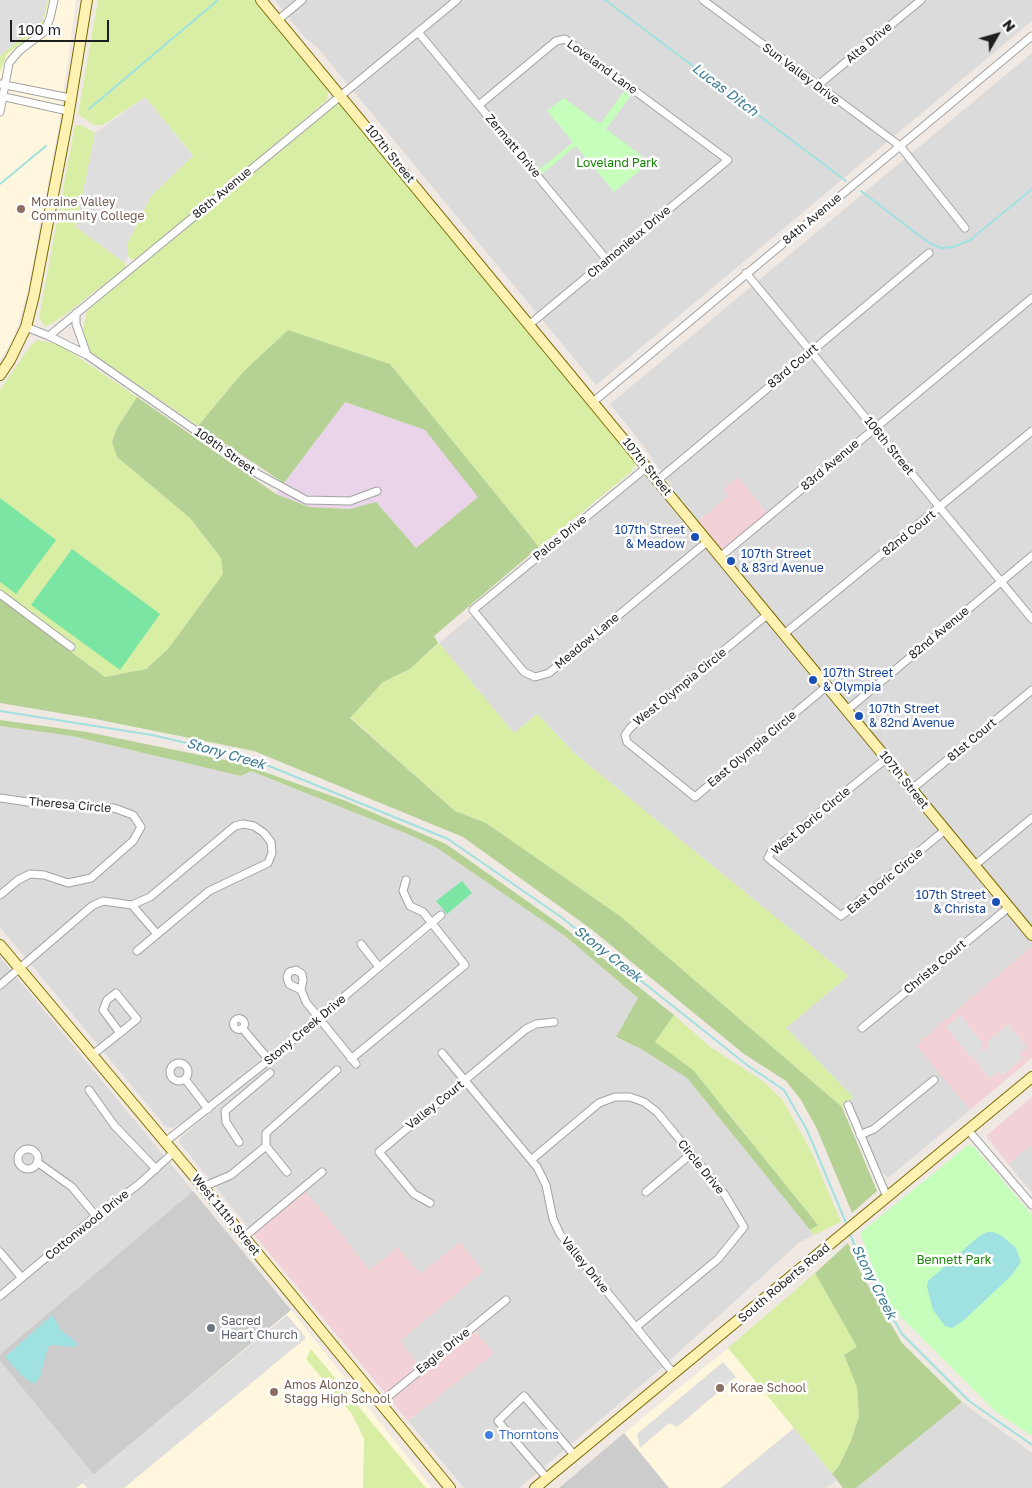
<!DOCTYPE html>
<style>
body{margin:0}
#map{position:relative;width:1032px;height:1488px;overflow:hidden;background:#f0e9e3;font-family:"Golos Text",sans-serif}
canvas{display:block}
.north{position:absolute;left:972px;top:10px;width:50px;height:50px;-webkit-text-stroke:4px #fff;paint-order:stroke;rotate:52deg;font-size:14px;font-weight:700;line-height:20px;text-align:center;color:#1e1e1e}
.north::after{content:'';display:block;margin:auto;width:18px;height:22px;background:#1e1e1e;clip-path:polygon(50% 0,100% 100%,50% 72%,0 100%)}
.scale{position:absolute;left:10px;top:20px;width:99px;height:22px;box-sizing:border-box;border:2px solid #1e1e1e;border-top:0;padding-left:6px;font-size:15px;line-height:18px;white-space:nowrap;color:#1e1e1e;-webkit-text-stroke:4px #fff;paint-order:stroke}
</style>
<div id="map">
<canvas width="1032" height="1488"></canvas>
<div class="north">N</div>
<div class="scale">100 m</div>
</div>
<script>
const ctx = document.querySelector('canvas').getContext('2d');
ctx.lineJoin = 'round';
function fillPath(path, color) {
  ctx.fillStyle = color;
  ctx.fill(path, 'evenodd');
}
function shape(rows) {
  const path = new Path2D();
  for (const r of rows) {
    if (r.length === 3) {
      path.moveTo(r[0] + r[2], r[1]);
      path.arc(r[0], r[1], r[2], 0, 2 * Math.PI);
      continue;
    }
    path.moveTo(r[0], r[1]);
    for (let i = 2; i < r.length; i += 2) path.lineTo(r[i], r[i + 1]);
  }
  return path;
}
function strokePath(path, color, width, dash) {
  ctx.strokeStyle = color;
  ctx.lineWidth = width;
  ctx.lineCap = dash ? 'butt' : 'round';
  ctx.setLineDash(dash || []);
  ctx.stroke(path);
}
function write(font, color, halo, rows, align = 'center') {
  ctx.font = font + ' "Golos Text",sans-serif';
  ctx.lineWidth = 5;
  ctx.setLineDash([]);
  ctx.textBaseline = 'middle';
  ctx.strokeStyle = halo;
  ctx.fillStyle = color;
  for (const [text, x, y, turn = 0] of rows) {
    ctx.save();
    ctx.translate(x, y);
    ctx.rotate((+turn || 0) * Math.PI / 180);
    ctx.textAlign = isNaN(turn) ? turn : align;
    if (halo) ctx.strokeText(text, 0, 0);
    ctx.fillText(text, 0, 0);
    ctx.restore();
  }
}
const residential = shape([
 [275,0,1032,0,1032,21,596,385,317,47,305,38],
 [1032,53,1032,928,730,560,734,550,771,518,738,478,729,496,697,522,638,439,610,404],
 [642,476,646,476,654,483,1032,943,1032,946,917,1045,970,1110,888,1178,878,1168,849,1100,852,1097,786,1028,848,976,575,754,537,714,514,733,439,643],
 [0,726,72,736,241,776,251,771,408,834,437,848,565,936,638,998,616,1038,641,1049,687,1078,814,1235,800,1242,658,1371,519,1488,464,1488,408,1421,493,1353,475,1331,424,1372,400,1341,483,1271,460,1242,420,1275,370,1270,251,1231,179,1142,181,1137,444,920,437,914,192,1118,172,1128,166,1127,0,927],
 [0,957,193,1191,0,1354],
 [1032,1144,1032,1193,1008,1164],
 [0,1361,94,1475,76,1488,0,1488],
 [962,1402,1032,1453,1032,1488,856,1488]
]);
const commercial = shape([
 [738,477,767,513,720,551,697,522,728,496,723,489],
 [1032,946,1032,1058,970,1110,916,1045],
 [1032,1097,1032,1144,1008,1164,986,1136],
 [303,1188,370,1270,398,1247,420,1274,460,1242,483,1271,400,1341,424,1372,475,1331,494,1353,408,1421,251,1231]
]);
const industrial = shape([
 [344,402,425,430,479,496,416,548,376,502,350,509,309,507,276,494]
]);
const education = shape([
 [0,0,76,0,59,125,27,294,13,339,0,360],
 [291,1310,432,1488,77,1488],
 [728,1348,837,1480,827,1488,669,1488,624,1433]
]);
const religious = shape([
 [193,1191,291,1310,94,1475,0,1361,0,1354],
 [624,1433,669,1488,559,1488]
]);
const grass = shape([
 [47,0,49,0,42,27,7,54,0,72,0,56,43,20],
 [98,0,256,0,329,90,327,100,220,191,136,259,132,260,128,256,127,244,151,196,193,155,145,97,103,125,94,125,78,114],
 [333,104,343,105,636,463,631,472,539,547,390,364,288,330,243,372,198,426,89,351,83,330,87,311],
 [75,125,81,125,95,133,76,227,125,263,125,268,62,317,45,327,39,318],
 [37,340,59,344,137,397,117,428,112,442,117,457,190,518,221,558,223,574,168,649,146,669,105,677,0,599,0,390,30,346],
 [439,643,514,733,537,714,575,754,848,976,786,1028,853,1097,842,1107,620,916,486,823,455,811,350,717,383,682,410,669],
 [674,1015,709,1046,763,1081,782,1099,811,1151,841,1222,814,1235,810,1230,817,1225,726,1110,655,1042],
 [815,1273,858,1347,844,1355,857,1387,859,1416,851,1441,839,1466,832,1474,728,1348],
 [311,1349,426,1488,363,1488,364,1439,352,1414,306,1359]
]);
const forest = shape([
 [288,330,390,364,539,547,434,636,438,643,410,669,383,682,350,718,455,811,486,823,620,916,842,1107,877,1191,852,1213,817,1129,801,1100,786,1081,744,1054,591,929,463,837,254,751,95,719,0,703,0,599,105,677,146,669,168,649,223,574,221,558,190,518,117,457,112,442,117,428,137,397,276,494,309,507,350,509,376,502,416,548,478,497,425,430,345,402,284,483,198,426,243,372],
 [0,720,87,732,239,763,346,801,446,844,561,925,674,1015,655,1042,693,1070,818,1225,810,1230,687,1078,641,1049,616,1037,638,998,565,936,437,848,408,834,251,771,241,776,72,736,0,726],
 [848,1243,862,1275,902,1343,962,1402,856,1488,843,1488,832,1474,839,1466,851,1441,859,1416,857,1387,844,1355,857,1347,815,1273]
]);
const park = shape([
 [626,89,632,94,606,129,650,162,614,192,576,146,542,174,539,170,573,142,547,111,564,98,600,124],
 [968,1145,974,1147,1032,1215,1032,1436,996,1412,891,1307,879,1283,860,1233]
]);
const pitch = shape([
 [0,498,56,540,16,594,0,582],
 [72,549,160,614,120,670,31,605],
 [462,881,472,893,447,914,436,901]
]);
const parking = shape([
 [0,0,47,0,43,20,0,56],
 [145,97,193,156,151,196,127,244,128,256,125,263,76,227,95,133],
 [960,1015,984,1045,981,1049,982,1051,989,1046,987,1042,1008,1024,1027,1047,1019,1054,1023,1058,1002,1076,998,1071,990,1079,974,1059,975,1055,971,1058,946,1027],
 [287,1315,306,1338,124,1488,87,1488,83,1483],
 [723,1362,736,1377,677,1427,669,1423,640,1448,637,1434],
 [794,1428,837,1480,827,1488,721,1488]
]);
const water = shape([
 [987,1232,993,1232,1002,1236,1016,1248,1021,1262,1011,1276,963,1321,952,1328,945,1326,933,1310,927,1287,928,1281,978,1237],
 [52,1315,61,1330,78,1344,75,1347,52,1345,48,1347,40,1377,35,1384,23,1377,5,1357]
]);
const stream = shape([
 [605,0,846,181],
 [89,109,218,0],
 [0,184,46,146],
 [861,191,929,243,941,248,953,247,970,240,1032,189],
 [0,711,152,735,247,757,448,839,561,917,747,1065,784,1090,807,1130,847,1225],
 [849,1232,865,1270,902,1334,969,1401,1032,1445]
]);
const street = shape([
 [703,0,900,146,965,228],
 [278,20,302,0],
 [418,32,607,260],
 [0,84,70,98],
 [817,86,921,0],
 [0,96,68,111],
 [479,105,556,41,565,39,728,160,530,324],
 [0,112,9,63,19,51,44,32,50,18,54,0],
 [746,273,1032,619],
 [76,313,76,324,87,355],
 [26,327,49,336,457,0],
 [49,336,87,355,258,474,306,500,350,501,377,491],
 [593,402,1032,36],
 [647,467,473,610,524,672,535,677,549,673,708,541],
 [658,480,929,253],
 [721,556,1032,298],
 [0,594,71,647],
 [768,614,630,728,625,735,627,742,695,797,827,686],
 [784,634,1032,431],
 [847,710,1032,556],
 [887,758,771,852,768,858,841,916,945,830],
 [912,789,1032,690],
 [0,798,35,803,114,808,133,815,141,827,133,841,91,878,68,883,44,875,30,874,18,880,0,895],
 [975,865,1032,818],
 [132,905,157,934],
 [361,944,379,967],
 [0,985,92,906,103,901,132,905,150,897,235,826,243,824,254,826,264,833,271,842,272,853,268,863,209,891,137,951],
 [301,990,289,984,287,977,289,972,296,970,302,974,303,980,301,990,306,1002,356,1064],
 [239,1024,5.5],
 [862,1028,1009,907],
 [243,1029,269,1060],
 [442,1053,537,1167,546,1185,553,1219,560,1234,674,1374],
 [92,1055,120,1033,137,1019,116,993,107,1000,103,1010,120,1033],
 [351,1059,465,965,423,912,410,906,403,891,406,880],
 [179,1072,9],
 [185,1079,208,1109],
 [89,1090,114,1125,156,1169],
 [848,1105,887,1197],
 [968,1130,1032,1205],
 [860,1135,874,1129,934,1080],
 [165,1142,269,1060,441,915],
 [239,1142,226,1122,225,1111,270,1073],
 [266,1146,287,1172],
 [28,1159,10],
 [531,1160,599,1103,615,1097,630,1097,644,1102,657,1112,725,1195,744,1227,718,1259,636,1327],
 [37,1162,72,1187,96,1216],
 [203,1187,231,1175,266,1146,266,1133,337,1070],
 [646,1192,691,1154],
 [430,1203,414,1194,379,1152,526,1029,536,1024,554,1022],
 [244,1237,322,1172],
 [0,1252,22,1278],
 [0,1296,96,1216,139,1184,174,1152],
 [380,1403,506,1300],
 [547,1478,498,1421,524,1396,575,1456]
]);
const secondary = shape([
 [261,0,1032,935],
 [0,375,10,360,26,327,34,295,68,117,87,0],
 [0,945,203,1187,450,1488],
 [535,1488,1032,1077]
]);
const markers = [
 [21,209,5,"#8d6e63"],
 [695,537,5,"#1a4fb4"],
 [731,561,5,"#1a4fb4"],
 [813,680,5,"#1a4fb4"],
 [859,716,5,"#1a4fb4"],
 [996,902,5,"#1a4fb4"],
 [211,1328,5,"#6b7280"],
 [720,1388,5,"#8d6e63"],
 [274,1392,5,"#8d6e63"],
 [489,1435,5,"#3f7fe0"]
];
const streetNames = [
 ["Alta Drive",869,43,-40],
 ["Loveland Lane",602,67,36],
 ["Sun Valley Drive",801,74,37],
 ["Zermatt Drive",513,146,50],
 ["107th Street",390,154,51],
 ["86th Avenue",222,193,-40],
 ["84th Avenue",812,219,-40],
 ["Chamonieux Drive",629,242,-40],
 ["83rd Court",793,366,-40],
 ["106th Street",889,446,51],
 ["109th Street",225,451,35],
 ["83rd Avenue",830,465,-40],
 ["107th Street",647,467,51],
 ["82nd Court",909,533,-39],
 ["Palos Drive",560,538,-39],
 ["82nd Avenue",939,633,-40],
 ["Meadow Lane",587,641,-40],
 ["West Olympia Circle",680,687,-39],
 ["81st Court",972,740,-40],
 ["East Olympia Circle",752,749,-40],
 ["107th Street",904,780,51],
 ["Theresa Circle",70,805,5],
 ["West Doric Circle",811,821,-40],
 ["East Doric Circle",885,881,-40],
 ["Christa Court",935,967,-40],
 ["Stony Creek Drive",305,1030,-40],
 ["Valley Court",435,1105,-39],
 ["Circle Drive",701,1167,51],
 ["West 111th Street",226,1215,51],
 ["Cottonwood Drive",87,1225,-39],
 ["Valley Drive",585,1265,51],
 ["South Roberts Road",784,1283,-40],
 ["Eagle Drive",443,1351,-39]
];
const parkNames = [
 ["Loveland Park",617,163],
 ["Bennett Park",954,1260]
];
const educationNames = [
 ["Moraine Valley",31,202],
 ["Community College",31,216],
 ["Amos Alonzo",284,1385],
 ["Stagg High School",284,1399],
 ["Korae School",730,1388]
];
const transitNames = [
 ["107th Street",685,530,"right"],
 ["& Meadow",685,544,"right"],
 ["107th Street",741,554],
 ["& 83rd Avenue",741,568],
 ["107th Street",823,673],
 ["& Olympia",823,687],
 ["107th Street",869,709],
 ["& 82nd Avenue",869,723],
 ["107th Street",986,895,"right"],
 ["& Christa",986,909,"right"]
];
const worshipNames = [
 ["Sacred",221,1321],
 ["Heart Church",221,1335]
];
const shopNames = [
 ["Thorntons",499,1435]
];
const waterNames = [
 ["Lucas Ditch",725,90,37],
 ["Stony Creek",226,754,16],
 ["Stony Creek",608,954,38],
 ["Stony Creek",874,1282,63]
];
fillPath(residential, '#dcdbdb');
fillPath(commercial, '#f2d1d7');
fillPath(industrial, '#e9d4e9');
fillPath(education, '#fff7dd');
fillPath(religious, '#ccc');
fillPath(grass, '#d9eea5');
fillPath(forest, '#b5d294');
fillPath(park, '#c6febc');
fillPath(pitch, '#7be5a4');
fillPath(parking, '#dedede');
fillPath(water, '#a0e1e1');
strokePath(stream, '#a0e1e1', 2);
strokePath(street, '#a2a2a2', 9);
strokePath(secondary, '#7a6c00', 12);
strokePath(street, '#fff', 7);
strokePath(secondary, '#fef1b2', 10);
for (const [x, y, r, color] of markers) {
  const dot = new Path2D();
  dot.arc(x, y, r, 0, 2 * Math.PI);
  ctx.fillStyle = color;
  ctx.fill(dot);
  strokePath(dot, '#fff', 2);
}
write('12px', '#1e1e1e', '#fff', streetNames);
write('12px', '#158503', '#fff', parkNames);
write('12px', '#785e54', '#fff', educationNames, 'left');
write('12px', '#164399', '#fff', transitNames, 'left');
write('12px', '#5b616d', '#fff', worshipNames, 'left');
write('12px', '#366cbe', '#fff', shopNames, 'left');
write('italic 14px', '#397b94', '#fff', waterNames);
</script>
